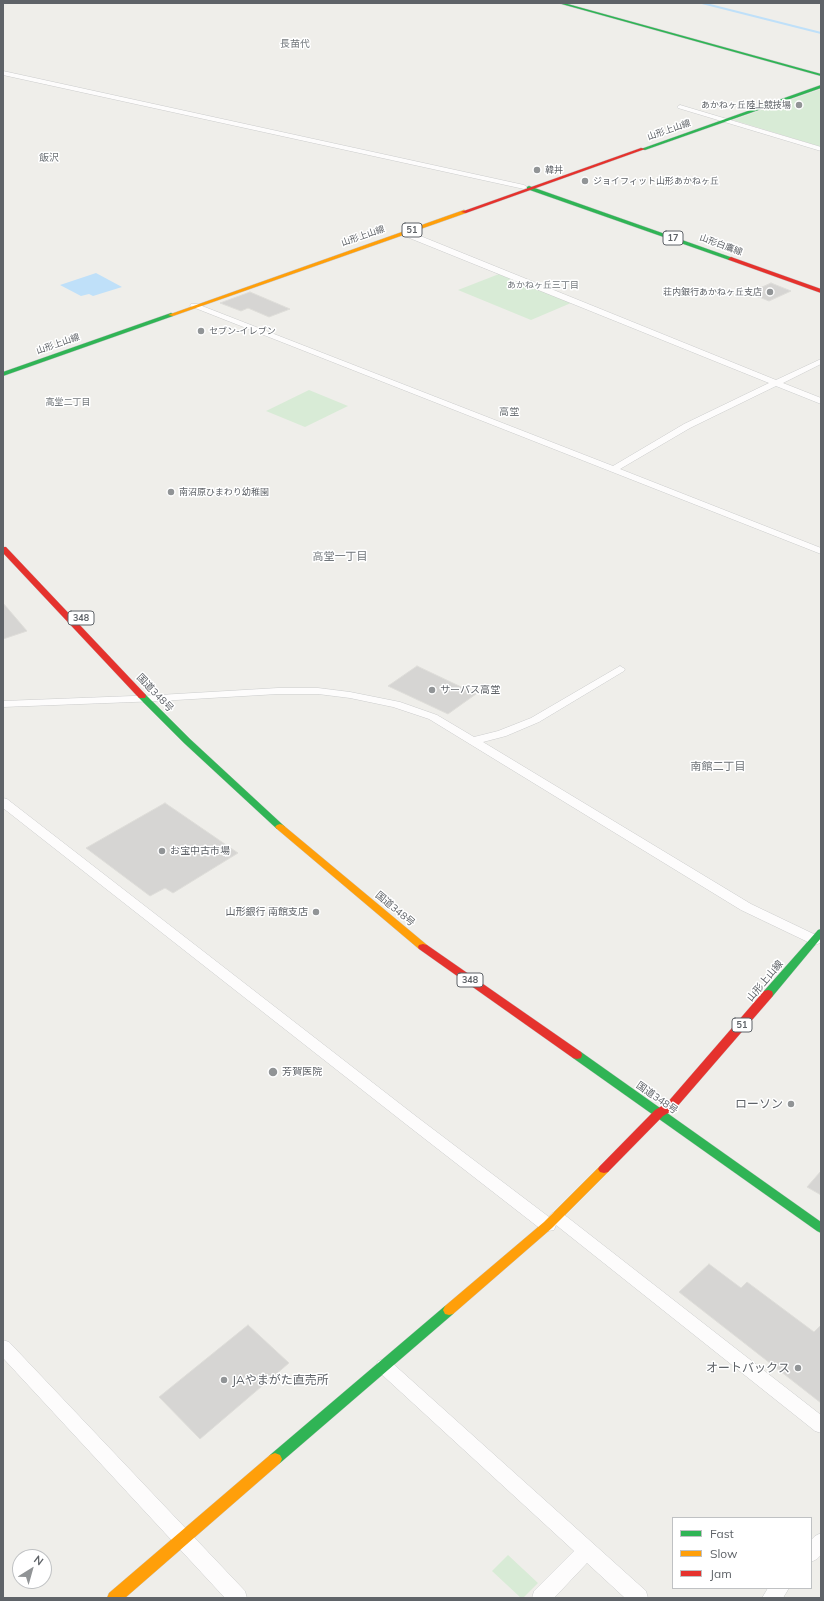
<!DOCTYPE html>
<meta charset="utf-8">
<style>
body{margin:0}
#map{position:relative;width:824px;height:1601px;overflow:hidden;background:#efeeea;font-family:Mulish,sans-serif}
canvas{display:block}
.frame{position:absolute;inset:0;border:4px solid #5f6368;pointer-events:none}
.legend{position:absolute;left:672px;top:1517px;width:140px;height:72px;box-sizing:border-box;background:#fff;border:1px solid #bfc1c3;margin:0;padding:5px 7px;list-style:none;font-size:12px;color:#5f6368}
.legend li{display:flex;align-items:center;gap:8px;height:20px}
.legend b{width:20px;border:1px solid #bfc1c3}
.north{position:absolute;left:12px;top:1549px;width:40px;height:40px;box-sizing:border-box;background:#fff;border:1px solid #bfc1c3;border-radius:50%;rotate:37deg;font-size:11px;font-weight:700;line-height:16px;text-align:center;color:#5f6368}
.north::after{content:'';display:block;margin:auto;width:14px;height:18px;background:#919496;clip-path:polygon(50% 0,100% 100%,50% 72%,0 100%)}
</style>
<div id="map">
<canvas width="824" height="1601"></canvas>
<div class="frame"></div>
<ul class="legend">
<li><b style="height:5px;background:#30b455"></b>Fast</li>
<li><b style="height:5px;background:#ff9f0a"></b>Slow</li>
<li><b style="height:5px;background:#e5322d"></b>Jam</li>
</ul>
<div class="north">N</div>
</div>
<script>
const ctx = document.querySelector('canvas').getContext('2d');
ctx.lineJoin = 'round';
function fillPath(path, color) {
  ctx.fillStyle = color;
  ctx.fill(path, 'evenodd');
}
function shape(rows) {
  const path = new Path2D();
  for (const r of rows) {
    path.moveTo(r[0], r[1]);
    for (let i = 2; i < r.length; i += 2) path.lineTo(r[i], r[i + 1]);
  }
  return path;
}
function strokePath(path, color, width, dash) {
  ctx.strokeStyle = color;
  ctx.lineWidth = width;
  ctx.lineCap = dash ? 'butt' : 'round';
  ctx.setLineDash(dash || []);
  ctx.stroke(path);
}
function write(font, color, halo, rows, align = 'center') {
  ctx.font = font + ' Mulish,"Noto Sans JP",sans-serif';
  ctx.lineWidth = 3;
  ctx.setLineDash([]);
  ctx.textBaseline = 'middle';
  ctx.strokeStyle = halo;
  ctx.fillStyle = color;
  for (const [text, x, y, turn = 0] of rows) {
    ctx.save();
    ctx.translate(x, y);
    ctx.rotate((+turn || 0) * Math.PI / 180);
    ctx.textAlign = isNaN(turn) ? turn : align;
    if (halo) ctx.strokeText(text, 0, 0);
    ctx.fillText(text, 0, 0);
    ctx.restore();
  }
}
const green = shape([
 [821,89,821,147,733,120],
 [499,274,571,303,531,320,458,290],
 [309,390,348,406,305,427,266,411],
 [508,1555,538,1583,523,1598,521,1598,492,1571]
]);
const water = shape([
 [96,273,122,287,93,296,89,294,81,296,60,285]
]);
const stream = shape([
 [702,3,821,33]
]);
const building = shape([
 [771,283,791,291,769,301,749,293,771,283],
 [250,292,290,309,269,317,248,308,241,311,220,303,250,292],
 [3,603,27,631,3,639,3,603],
 [417,666,476,694,448,714,388,686,417,666],
 [165,803,238,853,173,893,165,888,150,896,86,848,165,803],
 [821,1171,821,1195,807,1187,821,1171],
 [709,1264,741,1288,747,1282,814,1332,821,1325,821,1403,679,1292,709,1264],
 [248,1325,289,1363,200,1439,159,1397,248,1325]
]);
const street = shape([
 [3,71,524,185,527,187,524,189,3,75,3,71],
 [680,105,821,147,821,151,678,108,677,107,680,105],
 [402,231,408,231,776,380,821,359,821,364,783,383,821,398,821,404,776,386,690,428,620,469,821,548,821,554,190,306,191,304,197,304,613,466,684,424,769,383,402,235,402,231],
 [620,666,625,669,624,671,539,722,506,736,483,742,751,904,820,937,821,941,820,943,815,945,810,943,741,910,429,719,393,707,350,698,318,694,278,694,159,701,3,707,3,701,159,695,278,688,318,688,350,692,400,702,437,715,474,737,498,731,531,718,620,666],
 [3,798,7,799,417,1117,549,1217,552,1213,557,1211,562,1213,821,1415,821,1433,815,1431,556,1225,554,1230,548,1231,542,1230,407,1125,3,808,3,798],
 [3,1340,9,1342,245,1591,247,1598,225,1598,3,1358,3,1340],
 [384,1359,390,1361,646,1591,648,1598,625,1598,587,1563,554,1598,532,1598,534,1591,574,1551,378,1371,376,1366,378,1361,384,1359],
 [821,1533,821,1555,817,1559,811,1562,811,1540,815,1536,821,1533],
 [768,1588,789,1588,783,1598,762,1598,768,1588]
]);
const fast = shape([
 [558,3,564,3,821,74,821,76,558,3],
 [821,85,821,88,645,150,641,149,821,85],
 [529,186,733,258,734,259,729,260,527,189,527,187,529,186],
 [171,313,173,314,173,316,3,376,3,372,171,313],
 [142,693,145,694,190,739,283,825,285,827,283,829,277,829,184,743,139,698,138,696,142,693],
 [821,929,821,938,772,997,764,997,763,994,764,991,818,930,821,929],
 [577,1051,581,1052,821,1222,821,1233,817,1231,573,1058,572,1055,573,1052,577,1051],
 [449,1305,453,1306,455,1310,453,1314,280,1463,275,1465,270,1463,268,1459,270,1455,445,1306,449,1305]
]);
const slow = shape([
 [464,210,467,212,466,213,173,316,168,315,464,210],
 [280,824,283,825,427,945,428,947,427,949,419,949,277,829,275,827,277,825,280,824],
 [604,1165,608,1166,610,1169,608,1172,552,1228,453,1314,449,1315,445,1314,443,1310,445,1306,544,1222,600,1166,604,1165],
 [275,1453,280,1455,282,1459,280,1463,125,1598,107,1598,109,1593,270,1455,275,1453]
]);
const jam = shape([
 [641,148,645,149,466,213,461,212,641,148],
 [731,257,821,289,821,293,729,260,728,259,731,257],
 [3,547,6,547,145,694,146,696,145,698,139,698,3,553,3,547],
 [423,944,427,945,581,1052,582,1055,581,1058,577,1059,573,1058,419,949,418,947,419,945,423,944],
 [768,990,772,991,773,994,772,997,675,1109,663,1116,608,1172,604,1173,600,1172,598,1169,600,1166,655,1110,667,1103,764,991,768,990]
]);
const markers = [
 [799,105,4,"#919496"],
 [537,170,4,"#919496"],
 [585,181,4,"#919496"],
 [770,292,4,"#919496"],
 [201,331,4,"#919496"],
 [171,492,4,"#919496"],
 [432,690,4,"#919496"],
 [162,851,4,"#919496"],
 [316,912,4,"#919496"],
 [273,1072,5,"#919496"],
 [791,1104,4,"#919496"],
 [798,1368,4,"#919496"],
 [224,1380,4,"#919496"]
];
const farPoinames = [
 ["あかねヶ丘陸上競技場",791,105,"right"],
 ["韓丼",545,170],
 ["ジョイフィット山形あかねヶ丘",593,181],
 ["荘内銀行あかねヶ丘支店",762,292,"right"],
 ["セブン-イレブン",209,331],
 ["南沼原ひまわり幼稚園",179,492]
];
const farStreetnames = [
 ["山形上山線",669,130,-19],
 ["山形上山線",363,236,-19],
 ["山形白鷹線",721,245,20],
 ["山形上山線",58,344,-19]
];
const shields = [
 [412,230,20],
 [673,238,20],
 [81,618,26],
 [470,980,26],
 [742,1025,20]
];
const shieldNames = [
 ["51",412,230],
 ["17",673,238],
 ["348",81,618],
 ["348",470,980],
 ["51",742,1025]
];
const farNeighbourhoodnames = [
 ["あかねヶ丘三丁目",543,285],
 ["高堂二丁目",68,402]
];
const farQuarternames = [
 ["長苗代",295,44],
 ["飯沢",49,158],
 ["高堂",509,412]
];
const poiNames = [
 ["サーパス高堂",440,690],
 ["お宝中古市場",170,851],
 ["山形銀行 南館支店",308,912,"right"],
 ["芳賀医院",282,1072]
];
const streetNames = [
 ["国道348号",155,693,46],
 ["国道348号",395,909,40],
 ["山形上山線",765,981,-50],
 ["国道348号",657,1098,35]
];
const neighbourhoodNames = [
 ["高堂一丁目",340,557],
 ["南館二丁目",718,767]
];
const nearPoinames = [
 ["ローソン",783,1104],
 ["オートバックス",790,1368],
 ["JAやまがた直売所",232,1380,"left"]
];
fillPath(green, '#d8ebd6');
fillPath(water, '#bfe0f9');
strokePath(stream, '#bfe0f9', 2);
fillPath(building, '#d6d5d3');
strokePath(building, '#deddd9', 1);
strokePath(street, '#cbcccc', 1);
strokePath(fast, '#cacacb', 1);
strokePath(slow, '#cacacb', 1);
strokePath(jam, '#cacacb', 1);
fillPath(street, '#fdfcfc');
fillPath(fast, '#30b455');
fillPath(slow, '#ff9f0a');
fillPath(jam, '#e5322d');
for (const [x, y, r, color] of markers) {
  const dot = new Path2D();
  dot.arc(x, y, r, 0, 2 * Math.PI);
  ctx.fillStyle = color;
  ctx.fill(dot);
  strokePath(dot, '#fff', 1.5);
}
write('9px', '#5f6368', '#fff', farPoinames, 'left');
write('9px', '#5f6368', '#fff', farStreetnames);
for (const [x, y, w] of shields) {
  const box = new Path2D();
  box.roundRect(x - w / 2, y - 7, w, 14, 3);
  ctx.fillStyle = '#fff';
  ctx.fill(box);
  strokePath(box, '#5f6368', 1);
}
write('bold 9px', '#5f6368', null, shieldNames);
write('9px', '#70757a', '#fff', farNeighbourhoodnames);
write('10px', '#70757a', '#fff', farQuarternames);
write('10px', '#5f6368', '#fff', poiNames, 'left');
write('10px', '#5f6368', '#fff', streetNames);
write('11px', '#70757a', '#fff', neighbourhoodNames);
write('12px', '#5f6368', '#fff', nearPoinames, 'right');
</script>
